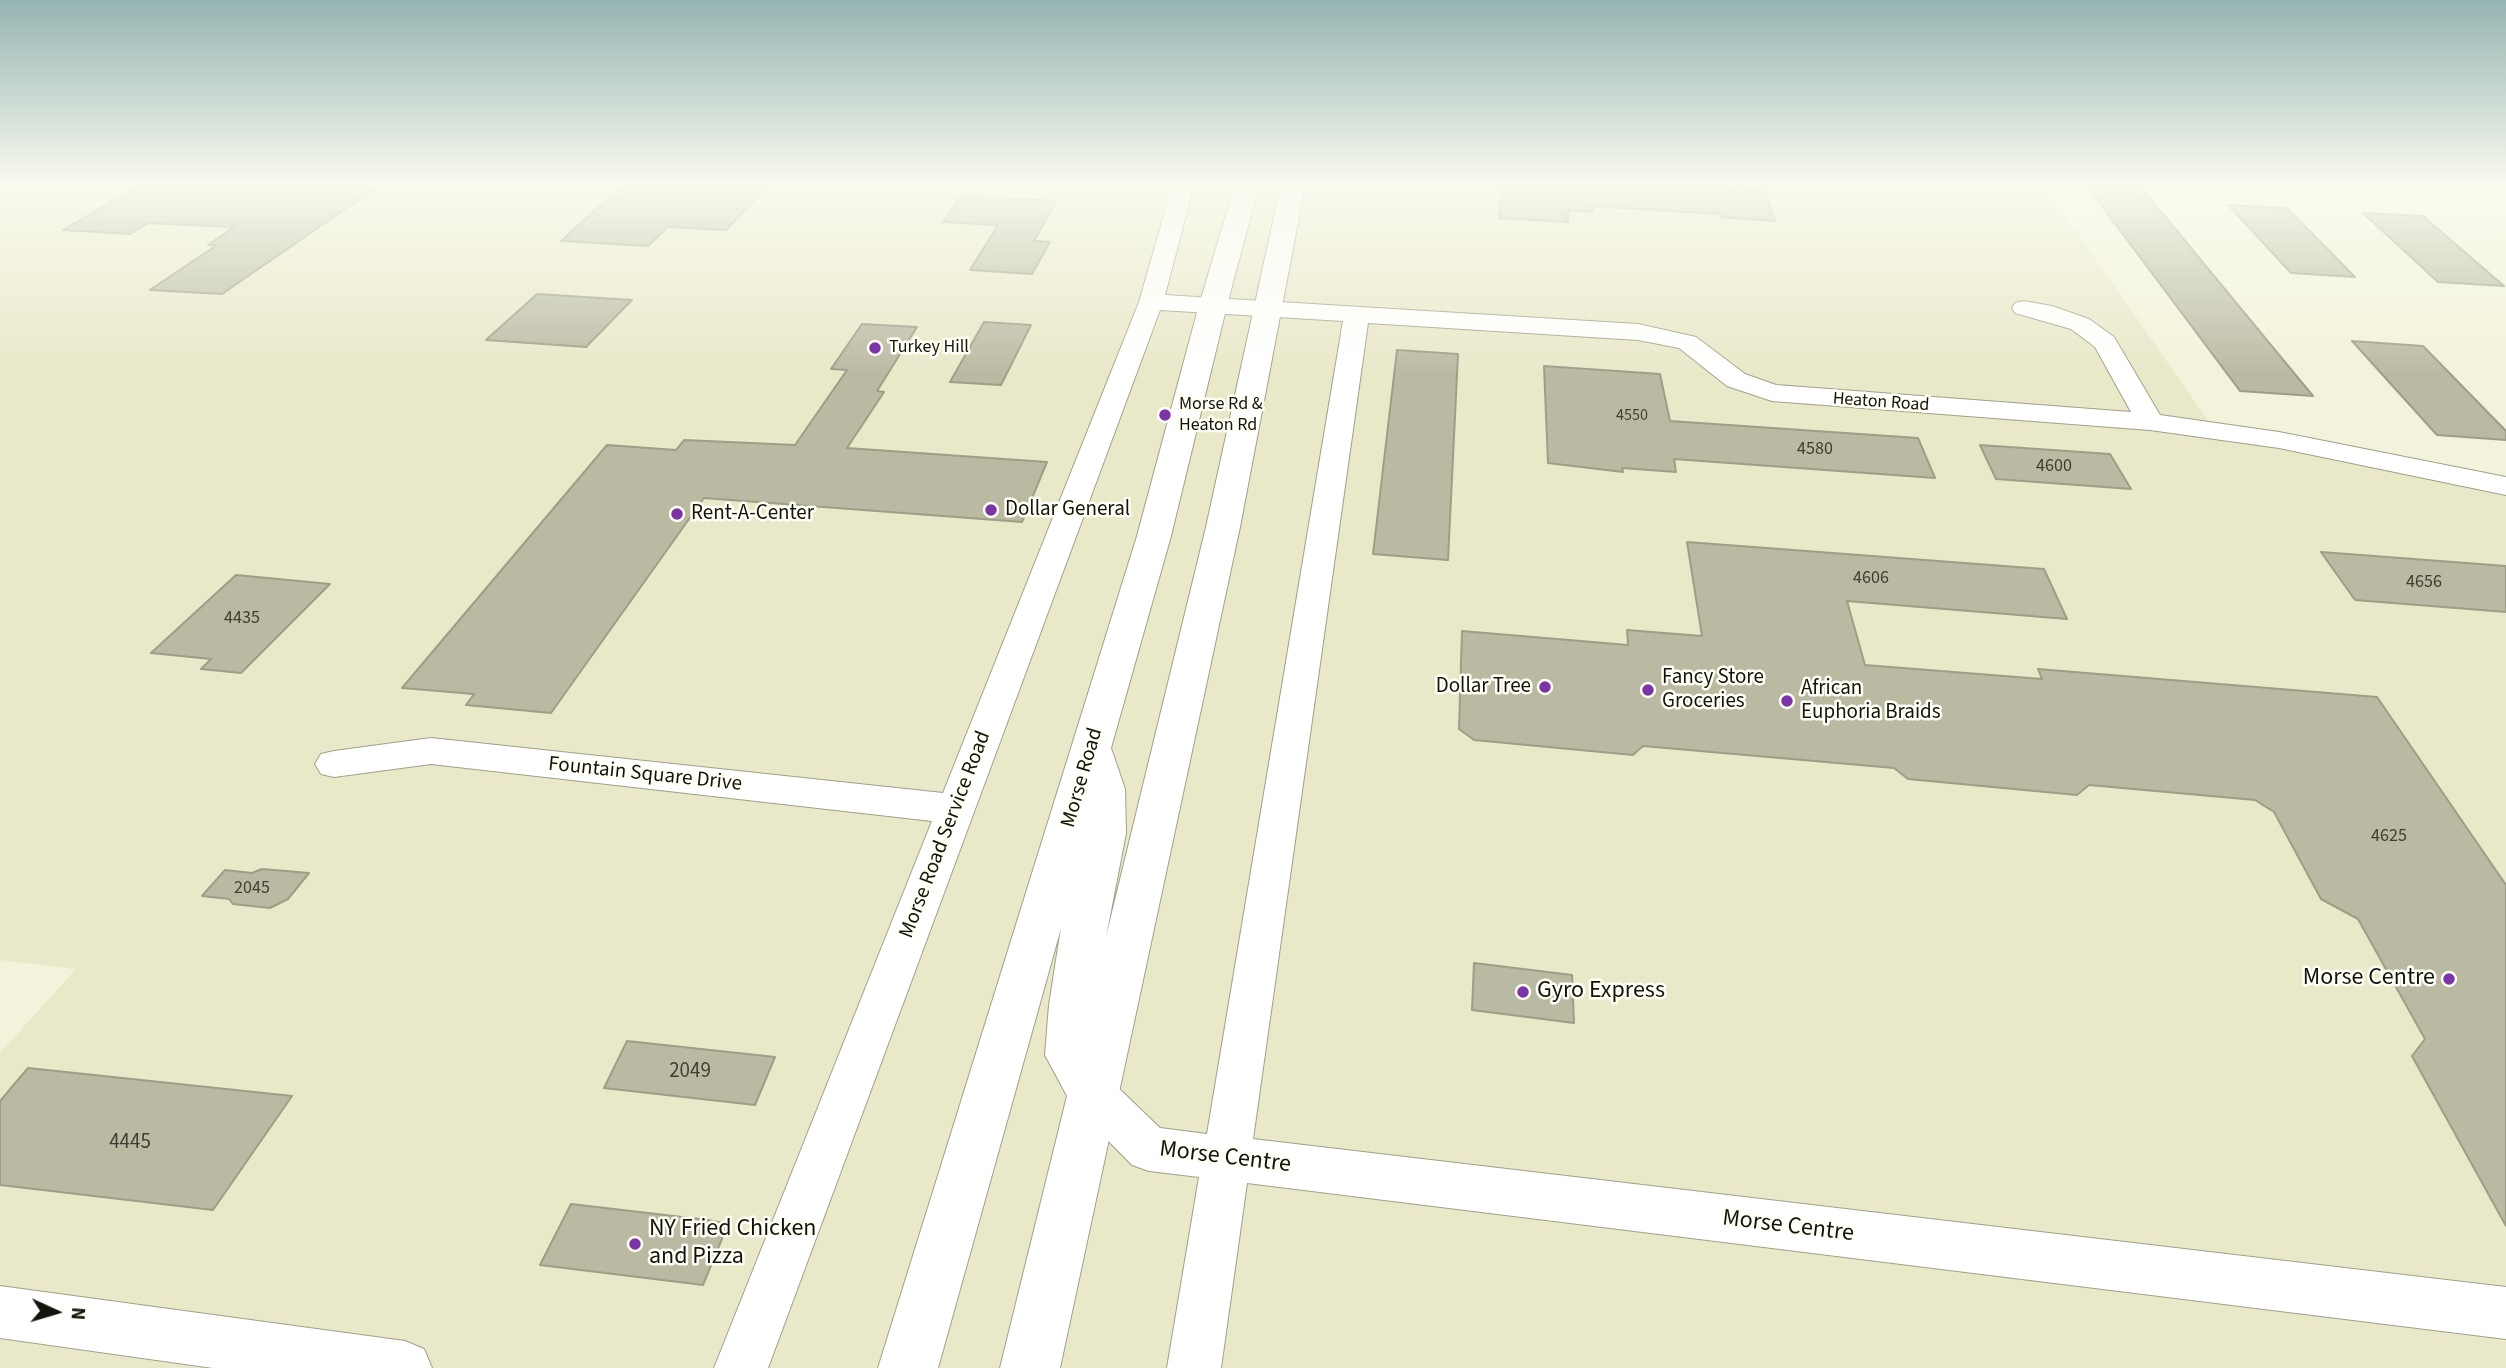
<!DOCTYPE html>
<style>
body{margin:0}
#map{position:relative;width:2506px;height:1368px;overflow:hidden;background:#f3f3db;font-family:"Source Sans 3",sans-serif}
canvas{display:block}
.north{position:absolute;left:21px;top:1277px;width:70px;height:70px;-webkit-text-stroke:5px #fffff5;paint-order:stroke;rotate:94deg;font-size:19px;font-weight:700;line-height:28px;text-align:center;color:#14140c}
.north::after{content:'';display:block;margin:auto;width:24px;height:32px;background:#14140c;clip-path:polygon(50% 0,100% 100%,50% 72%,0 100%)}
</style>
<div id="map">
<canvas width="2506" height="1368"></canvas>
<div class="north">N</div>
</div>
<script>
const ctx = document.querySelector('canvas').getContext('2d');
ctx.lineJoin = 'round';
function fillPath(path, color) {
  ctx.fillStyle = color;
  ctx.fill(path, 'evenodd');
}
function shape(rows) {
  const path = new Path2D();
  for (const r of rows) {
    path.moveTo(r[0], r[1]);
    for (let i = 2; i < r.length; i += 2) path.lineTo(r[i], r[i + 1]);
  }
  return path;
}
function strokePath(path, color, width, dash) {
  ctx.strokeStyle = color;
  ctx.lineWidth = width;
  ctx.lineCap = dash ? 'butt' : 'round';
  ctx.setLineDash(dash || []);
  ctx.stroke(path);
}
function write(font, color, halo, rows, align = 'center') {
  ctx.font = font + ' "Source Sans 3",sans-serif';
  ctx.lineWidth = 5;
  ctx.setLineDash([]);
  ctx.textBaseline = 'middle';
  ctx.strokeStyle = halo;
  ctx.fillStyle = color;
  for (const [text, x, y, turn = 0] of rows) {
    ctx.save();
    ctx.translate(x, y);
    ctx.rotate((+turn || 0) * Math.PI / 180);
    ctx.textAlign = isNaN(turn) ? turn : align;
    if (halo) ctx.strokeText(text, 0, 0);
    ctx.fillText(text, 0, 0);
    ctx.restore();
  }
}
const built = shape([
 [0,185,2045,186,2216,432,2506,487,2506,1368,0,1368,0,1053,76,969,0,960]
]);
const building = shape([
 [140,185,380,185,222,294,150,290,217,245,208,245,234,227,148,223,130,234,63,230,140,185],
 [623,185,769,185,726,230,668,227,648,246,561,241,623,185],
 [1502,185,1673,185,1765,190,1775,221,1720,217,1719,214,1592,206,1593,212,1568,210,1568,222,1499,218,1502,185],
 [2086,185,2139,185,2313,396,2240,391,2086,185],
 [961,196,1056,201,1034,241,1050,242,1032,274,970,270,998,225,943,222,961,196],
 [2228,205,2287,208,2355,277,2291,273,2228,205],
 [2363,213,2423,216,2504,286,2438,282,2363,213],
 [537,294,632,300,586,347,486,340,537,294],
 [984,322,1031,325,1001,385,950,382,984,322],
 [862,324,917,327,877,391,884,392,847,448,1047,462,1022,522,704,498,551,713,466,705,474,694,402,688,607,445,676,450,684,440,795,445,847,370,831,369,862,324],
 [2352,341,2423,346,2506,431,2506,440,2437,435,2352,341],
 [1397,350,1458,354,1448,560,1373,554,1397,350],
 [1544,366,1660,374,1670,421,1918,438,1935,478,1674,459,1676,472,1622,468,1623,472,1548,463,1544,366],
 [1980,445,2110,454,2131,489,1996,479,1980,445],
 [1687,542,2044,569,2067,619,1847,601,1865,665,2042,679,2038,669,2377,697,2506,885,2506,1226,2412,1056,2425,1039,2358,919,2321,899,2274,812,2255,800,2089,785,2077,795,1908,779,1894,768,1643,746,1633,755,1474,740,1459,729,1462,631,1628,645,1627,630,1702,636,1687,542],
 [2321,552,2506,566,2506,612,2355,600,2321,552],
 [236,575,330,584,241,673,201,669,211,659,151,653,236,575],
 [262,869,309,873,288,899,270,908,233,904,229,899,202,896,225,870,252,873,262,869],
 [1474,963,1572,975,1574,1023,1472,1010,1474,963],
 [627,1041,775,1057,755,1105,604,1088,627,1041],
 [28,1068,292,1096,213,1210,0,1185,0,1101,28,1068],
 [571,1204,708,1220,728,1224,703,1285,540,1265,571,1204]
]);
const minor = shape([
 [1118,185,1190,185,1193,188,1165,295,1638,324,1696,337,1745,374,1776,385,2131,412,2095,347,2071,329,2015,313,2012,308,2015,303,2024,301,2052,306,2089,319,2114,337,2160,415,2279,432,2506,477,2506,495,2279,448,2150,430,1772,401,1727,386,1679,348,1638,340,1368,323,1253,1139,2506,1287,2506,1339,1247,1183,1221,1368,1167,1368,1199,1177,1149,1171,1132,1165,1076,1108,1069,1093,1076,1078,1092,1072,1108,1078,1160,1128,1207,1134,1343,321,1160,310,768,1368,714,1368,932,821,431,764,334,777,321,774,315,764,321,754,334,751,431,738,943,793,1139,302,1170,194,1129,191,1121,190,1118,185],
 [0,1286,405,1341,424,1349,432,1368,213,1368,0,1338,0,1286]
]);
const primary = shape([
 [1235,185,1259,185,1227,305,1171,536,1111,748,1125,789,1126,833,1106,937,1206,527,1281,185,1305,185,1240,527,1060,1368,1000,1368,1067,1096,1045,1055,1049,1005,1061,928,938,1368,878,1368,1137,536,1199,305,1235,185]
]);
const markers = [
 [875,348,7,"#7c34a7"],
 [1165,415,7,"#7c34a7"],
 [991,510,7,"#7c34a7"],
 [677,514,7,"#7c34a7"],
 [1545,687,7,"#7c34a7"],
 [1648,690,7,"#7c34a7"],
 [1787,701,7,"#7c34a7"],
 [2449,979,7,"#7c34a7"],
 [1523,992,7,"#7c34a7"],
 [635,1244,7,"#7c34a7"]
];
const farNumbernames = [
 ["4550",1632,416]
];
const farPoinames = [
 ["Turkey Hill",889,348],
 ["Morse Rd &",1179,405],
 ["Heaton Rd",1179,426]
];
const farStreetnames = [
 ["Heaton Road",1881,403,4]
];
const numberNames = [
 ["4580",1815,450],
 ["4600",2054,467],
 ["4606",1871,579],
 ["4656",2424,583],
 ["4435",242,619],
 ["4625",2389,837],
 ["2045",252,889]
];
const poiNames = [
 ["Dollar General",1005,510],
 ["Rent-A-Center",691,514],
 ["Fancy Store",1662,678],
 ["Groceries",1662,702],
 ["Dollar Tree",1531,687,"right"],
 ["African",1801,689],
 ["Euphoria Braids",1801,713]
];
const streetNames = [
 ["Fountain Square Drive",645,775,6],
 ["Morse Road",1083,778,-74],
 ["Morse Road Service Road",946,835,-69]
];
const nearNumbernames = [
 ["2049",690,1072],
 ["4445",130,1143]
];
const nearPoinames = [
 ["Morse Centre",2435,979,"right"],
 ["Gyro Express",1537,992],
 ["NY Fried Chicken",649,1230],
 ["and Pizza",649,1258]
];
const nearStreetnames = [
 ["Morse Centre",1225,1158,7],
 ["Morse Centre",1788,1227,7]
];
fillPath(built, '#e9e8c9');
fillPath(building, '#babaa3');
strokePath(building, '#9e9e87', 2);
strokePath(minor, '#a1a08a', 2);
strokePath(primary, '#a1a08a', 2);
fillPath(minor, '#fff');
fillPath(primary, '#fff');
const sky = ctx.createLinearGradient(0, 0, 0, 376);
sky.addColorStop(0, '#95b4b2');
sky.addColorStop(0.49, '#fafaef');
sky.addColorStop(1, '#fafaef00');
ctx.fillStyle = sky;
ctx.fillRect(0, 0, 2506, 376);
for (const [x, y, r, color] of markers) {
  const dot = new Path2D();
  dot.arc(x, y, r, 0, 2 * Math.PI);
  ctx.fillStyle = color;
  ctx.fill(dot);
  strokePath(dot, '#fffff5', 2.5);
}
write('16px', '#3e3e32', null, farNumbernames);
write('18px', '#14140c', '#fffff5', farPoinames, 'left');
write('18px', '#14140c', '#fffff5', farStreetnames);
write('18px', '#3e3e32', null, numberNames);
write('21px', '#14140c', '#fffff5', poiNames, 'left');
write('21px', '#14140c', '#fffff5', streetNames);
write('21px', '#3e3e32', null, nearNumbernames);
write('24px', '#14140c', '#fffff5', nearPoinames, 'left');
write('24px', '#14140c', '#fffff5', nearStreetnames);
</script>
